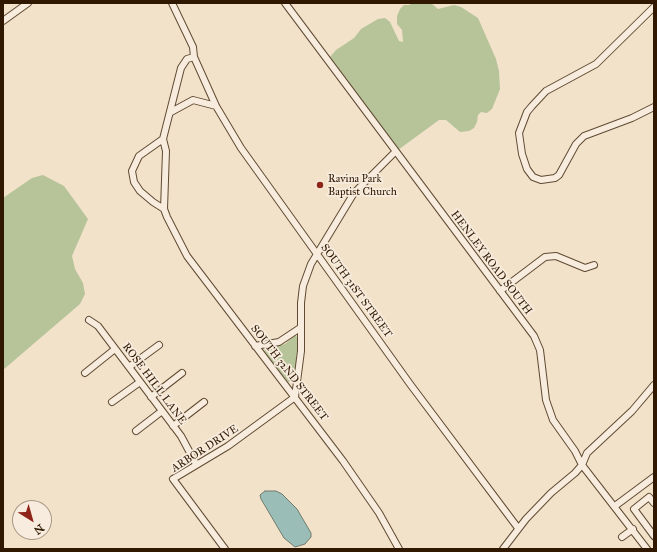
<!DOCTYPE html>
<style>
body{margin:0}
#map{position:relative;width:657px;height:552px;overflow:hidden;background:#f2e2ca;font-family:"IM FELL Great Primer",serif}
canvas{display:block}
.frame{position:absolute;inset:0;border:4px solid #2f1700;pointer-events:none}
.north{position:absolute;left:12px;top:500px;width:40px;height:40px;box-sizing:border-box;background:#f7ecdd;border:1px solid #a79785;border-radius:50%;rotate:143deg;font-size:11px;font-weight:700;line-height:16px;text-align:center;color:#2f1700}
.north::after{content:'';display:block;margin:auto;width:14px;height:18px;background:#8f2418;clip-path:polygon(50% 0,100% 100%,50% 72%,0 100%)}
</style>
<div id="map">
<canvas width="657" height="552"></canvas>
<div class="frame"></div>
<div class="north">N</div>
</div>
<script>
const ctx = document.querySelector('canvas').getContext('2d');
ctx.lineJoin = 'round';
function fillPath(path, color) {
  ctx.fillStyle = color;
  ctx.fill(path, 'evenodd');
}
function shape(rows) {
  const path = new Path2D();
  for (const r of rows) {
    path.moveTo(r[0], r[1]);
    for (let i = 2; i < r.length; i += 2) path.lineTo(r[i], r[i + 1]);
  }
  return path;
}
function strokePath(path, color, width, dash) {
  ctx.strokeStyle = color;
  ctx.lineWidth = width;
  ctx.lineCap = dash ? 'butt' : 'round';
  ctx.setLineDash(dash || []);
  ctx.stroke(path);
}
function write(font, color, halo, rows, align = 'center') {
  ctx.font = font + ' "IM FELL Great Primer",serif';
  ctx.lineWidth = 3.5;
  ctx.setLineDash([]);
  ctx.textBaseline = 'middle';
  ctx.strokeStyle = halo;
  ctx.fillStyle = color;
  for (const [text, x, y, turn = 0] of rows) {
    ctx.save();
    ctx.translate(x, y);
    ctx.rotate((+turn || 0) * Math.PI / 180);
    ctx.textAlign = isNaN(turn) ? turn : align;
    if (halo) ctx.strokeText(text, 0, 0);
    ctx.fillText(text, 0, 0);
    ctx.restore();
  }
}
const green = shape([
 [413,3,431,3,438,9,454,5,461,7,478,18,496,59,499,71,500,89,492,109,487,113,481,112,478,115,477,122,474,128,469,131,460,132,446,120,439,120,398,150,330,57,336,50,354,38,361,29,378,19,385,18,390,22,399,41,403,42,402,30,397,24,397,16,400,9,404,5,409,5],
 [43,175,64,186,88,219,72,256,75,269,83,283,85,294,80,304,3,370,3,198,32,178],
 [295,335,298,338,295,378,293,381,288,382,264,352,265,349,285,344]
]);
const water = shape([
 [265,491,276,491,282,494,297,509,311,533,311,537,305,544,295,547,284,538,261,499,260,495,265,491]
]);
const minor = shape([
 [172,3,193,47,194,57,216,106,241,148,410,384,518,528],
 [285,3,534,336,540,350,546,400,553,420,575,451,582,465,647,549],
 [654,7,596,64,546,91,532,106,527,112,519,133,522,154,527,169,533,177,541,180,555,178,559,175,576,144,584,136,632,118,654,107],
 [3,21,28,3],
 [194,57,187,59,181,68,163,139,166,151,164,209,167,217,187,256,343,461,379,513,399,549],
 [171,112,193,100,216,106],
 [163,139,139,156,132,171,134,182,140,191,153,202,164,209],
 [500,291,545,257,556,256,585,268,594,265],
 [89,320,98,326,181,436,196,464],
 [255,346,279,342,300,328],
 [129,367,159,345],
 [85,373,115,349],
 [151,397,182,373],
 [112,402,140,382],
 [173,426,204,402],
 [136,431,162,411],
 [654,503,649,497,634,509,654,536],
 [615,506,654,477],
 [622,537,633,529],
 [225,549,173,479,228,446,295,397,301,351,301,303,303,286,311,264,354,193,395,152],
 [503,549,526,519,551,493,575,473,582,465,587,453,632,411,654,385]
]);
const markers = [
 [320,185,4,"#8f2418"]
];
const poiNames = [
 ["Ravina Park",328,179],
 ["Baptist Church",328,192]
];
const streetNames = [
 ["HENLEY ROAD SOUTH",491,263,53],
 ["SOUTH 31ST STREET",356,291,54],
 ["SOUTH 32ND STREET",289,373,52],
 ["ROSE HILL LANE",154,384,53],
 ["ARBOR DRIVE",205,449,-33]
];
fillPath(green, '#b7c49a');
fillPath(water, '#9bbdb8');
strokePath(water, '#707b6e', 1);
strokePath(minor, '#604a32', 8);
strokePath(minor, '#f7ecdd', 6);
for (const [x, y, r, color] of markers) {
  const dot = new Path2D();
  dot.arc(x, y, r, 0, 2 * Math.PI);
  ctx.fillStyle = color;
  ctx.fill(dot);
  strokePath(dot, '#f7ecdd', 1.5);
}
write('11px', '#2f1700', '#f7ecdd', poiNames, 'left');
write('11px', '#2f1700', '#f7ecdd', streetNames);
</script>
